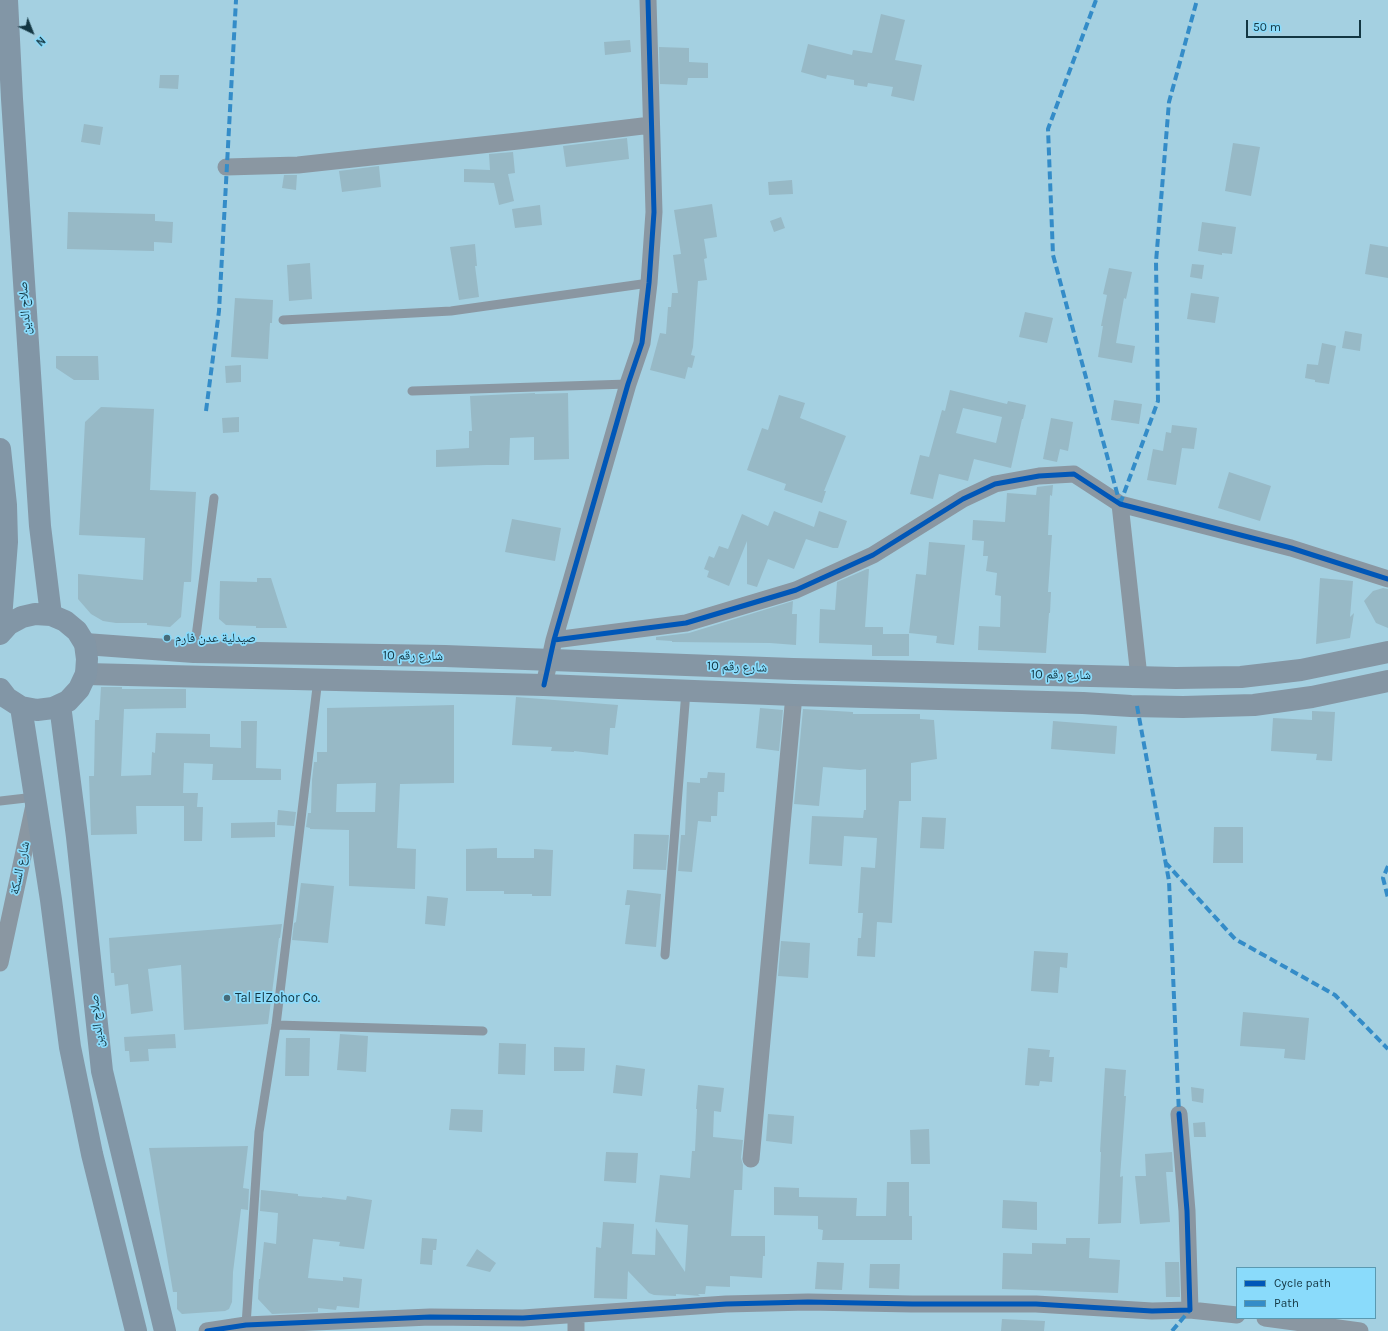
<!DOCTYPE html>
<meta charset="utf-8">
<style>
body{margin:0}
#map{position:relative;width:1388px;height:1331px;overflow:hidden;background:#a4d0e1;font-family:Karla,sans-serif}
canvas{display:block}
.legend{position:absolute;left:1236px;top:1267px;width:140px;height:52px;box-sizing:border-box;background:#8adbfb;border:1px solid #5a99b1;margin:0;padding:5px 7px;list-style:none;font-size:12px;color:#133642}
.legend li{display:flex;align-items:center;gap:8px;height:20px}
.legend b{width:20px;border:1px solid #5a99b1}
.north{position:absolute;left:12px;top:12px;width:40px;height:40px;-webkit-text-stroke:3px #8adbfb;paint-order:stroke;rotate:137deg;font-size:11px;font-weight:700;line-height:16px;text-align:center;color:#133642}
.north::after{content:'';display:block;margin:auto;width:14px;height:18px;background:#133642;clip-path:polygon(50% 0,100% 100%,50% 72%,0 100%)}
.scale{position:absolute;left:1246px;top:20px;width:115px;height:18px;box-sizing:border-box;border:2px solid #133642;border-top:0;padding-left:5px;font-size:12px;line-height:14px;white-space:nowrap;color:#133642;-webkit-text-stroke:3px #8adbfb;paint-order:stroke}
</style>
<div id="map">
<canvas width="1388" height="1331"></canvas>
<ul class="legend">
<li><b style="height:5px;background:#0057b8"></b>Cycle path</li>
<li><b style="height:5px;background:#348cc8"></b>Path</li>
</ul>
<div class="north">N</div>
<div class="scale">50 m</div>
</div>
<script>
const ctx = document.querySelector('canvas').getContext('2d');
ctx.lineJoin = 'round';
function fillPath(path, color) {
  ctx.fillStyle = color;
  ctx.fill(path, 'evenodd');
}
function shape(rows) {
  const path = new Path2D();
  for (const r of rows) {
    path.moveTo(r[0], r[1]);
    for (let i = 2; i < r.length; i += 2) path.lineTo(r[i], r[i + 1]);
  }
  return path;
}
function strokePath(path, color, width, dash) {
  ctx.strokeStyle = color;
  ctx.lineWidth = width;
  ctx.lineCap = dash ? 'butt' : 'round';
  ctx.setLineDash(dash || []);
  ctx.stroke(path);
}
function write(font, color, halo, rows, align = 'center') {
  ctx.font = font + ' Karla,"Noto Naskh Arabic",sans-serif';
  ctx.lineWidth = 3.5;
  ctx.setLineDash([]);
  ctx.textBaseline = 'middle';
  ctx.strokeStyle = halo;
  ctx.fillStyle = color;
  for (const [text, x, y, turn = 0] of rows) {
    ctx.save();
    ctx.translate(x, y);
    ctx.rotate((+turn || 0) * Math.PI / 180);
    ctx.textAlign = isNaN(turn) ? turn : align;
    if (halo) ctx.strokeText(text, 0, 0);
    ctx.fillText(text, 0, 0);
    ctx.restore();
  }
}
const building = shape([
 [881,14,905,20,895,60,922,65,914,101,891,96,893,87,868,83,867,87,854,85,854,80,827,75,826,79,801,72,808,44,852,55,853,50,872,53],
 [630,40,631,52,605,55,604,42],
 [659,47,689,48,689,62,708,63,708,78,688,78,687,85,660,84],
 [160,75,179,75,178,89,159,88],
 [84,124,103,127,100,145,81,142],
 [627,138,629,159,566,167,563,146],
 [1233,143,1260,147,1251,196,1225,191],
 [513,152,515,173,508,174,514,201,499,205,494,183,464,182,464,169,490,170,489,154],
 [379,166,381,187,342,192,339,171],
 [284,175,297,175,296,190,282,188],
 [792,180,793,194,769,195,768,182],
 [712,204,717,237,704,239,707,258,704,259,707,280,698,281,693,347,691,355,695,356,692,368,688,367,685,379,650,370,660,333,666,334,668,307,671,307,672,293,678,293,673,255,681,254,674,210],
 [540,205,542,225,515,228,512,209],
 [68,212,155,214,155,221,173,222,172,243,154,242,154,251,67,249],
 [781,217,785,228,774,232,770,221],
 [1202,222,1236,227,1232,254,1222,253,1222,255,1198,251],
 [475,244,477,266,475,266,479,297,459,300,450,247],
 [1370,244,1388,247,1388,278,1365,274],
 [310,263,312,299,289,301,287,265],
 [1192,264,1204,265,1202,279,1190,277],
 [1109,268,1132,272,1126,299,1124,298,1116,343,1135,346,1132,363,1098,357,1103,326,1101,326,1107,295,1103,294],
 [1191,293,1219,297,1215,323,1187,319],
 [235,298,273,300,272,323,270,323,268,359,231,357],
 [1025,312,1053,318,1047,343,1019,337],
 [1345,331,1362,334,1360,351,1342,348],
 [1322,343,1336,346,1329,384,1315,382,1315,380,1305,378,1307,364,1318,365],
 [56,356,98,356,99,380,74,380,56,368],
 [241,365,241,382,226,383,225,366],
 [950,390,1007,404,1008,401,1026,405,1023,419,1022,419,1011,468,974,459,968,481,939,474,933,499,910,494,920,455,929,457,942,410,945,411],
 [963,408,1002,417,996,443,956,433],
 [535,393,535,394,568,393,569,459,534,460,534,437,510,438,509,465,486,465,436,467,436,450,469,448,469,431,472,431,470,396],
 [779,395,805,403,800,418,846,436,824,491,826,491,822,503,784,490,786,484,747,470,762,428,768,430],
 [1114,400,1142,404,1139,424,1111,420],
 [101,407,154,409,150,490,196,492,191,582,184,582,181,617,170,627,147,625,147,623,116,623,103,621,91,614,78,599,78,574,143,580,145,538,79,535,85,422],
 [239,417,239,432,223,433,222,418],
 [1051,418,1073,422,1068,451,1060,449,1057,462,1043,459],
 [1172,425,1197,428,1194,449,1182,448,1176,485,1147,480,1153,449,1163,451,1166,432,1171,433],
 [1229,472,1271,486,1260,521,1218,508],
 [1053,485,1052,496,1050,495,1048,535,1052,535,1048,592,1051,592,1050,613,1049,613,1046,653,978,650,979,626,1000,627,1001,596,995,595,997,573,986,571,988,556,983,556,984,541,972,540,973,520,1005,522,1007,493,1036,495,1037,487],
 [774,511,814,527,819,511,847,521,838,548,833,548,806,539,794,569,768,559,757,587,747,584,747,541,729,586,707,577,709,571,704,569,709,556,714,558,719,546,728,549,742,514,768,526],
 [512,519,561,528,555,561,505,552],
 [929,542,965,545,954,645,936,643,937,636,909,633,916,574,926,575],
 [867,569,869,569,865,627,883,627,883,634,909,634,909,656,872,656,872,645,819,643,820,609,835,610,837,582],
 [257,578,271,578,287,628,256,628,256,626,226,625,219,619,220,581,257,582],
 [1320,578,1353,581,1350,617,1354,613,1350,638,1316,644],
 [1383,588,1388,589,1388,628,1376,623,1364,601,1373,591],
 [793,601,792,614,797,614,796,645,770,643,672,642,672,641,656,640,656,637,689,633],
 [101,687,122,687,122,689,186,689,186,708,124,709,121,776,151,775,152,752,155,753,156,733,210,734,210,747,241,748,241,721,257,721,256,768,281,769,281,780,212,780,213,764,184,763,183,793,198,793,197,807,203,807,202,841,184,841,184,806,136,806,137,834,91,835,89,776,94,776,95,720,99,720],
 [516,697,618,705,615,728,610,728,608,755,574,751,574,752,551,751,552,747,512,745],
 [454,705,454,783,400,784,397,848,416,849,415,889,349,886,349,830,310,829,310,828,306,827,308,813,311,813,312,780,314,762,317,762,317,752,327,752,327,708],
 [376,783,375,812,336,812,337,784],
 [760,708,783,710,779,751,756,748],
 [803,709,853,712,853,714,920,714,920,719,934,720,937,759,911,763,911,801,899,801,892,923,877,922,875,957,857,956,858,938,861,938,863,913,858,913,861,867,875,868,877,838,844,836,842,866,809,864,812,816,863,818,864,810,866,810,866,769,860,770,823,767,819,806,794,804],
 [1312,711,1335,712,1332,761,1316,760,1317,754,1271,751,1273,718,1312,720],
 [1053,721,1117,726,1115,754,1051,749],
 [708,772,725,773,724,792,718,792,717,816,711,816,711,822,698,821,692,872,678,871,681,835,685,835,687,782,700,783,700,778,707,778],
 [278,810,296,812,294,826,277,825],
 [922,817,946,818,944,849,920,848],
 [275,822,275,837,231,838,231,823],
 [1214,827,1243,827,1243,863,1213,863],
 [634,834,669,835,666,870,633,869],
 [497,848,497,858,534,858,534,849,553,850,551,896,532,896,532,894,504,894,504,891,466,891,466,849],
 [301,883,334,886,328,943,292,940,294,923,296,922],
 [627,890,661,894,656,947,625,944,630,905,625,905],
 [427,896,448,898,445,926,425,924],
 [282,924,280,938,279,938,268,1024,184,1030,181,965,148,969,153,1011,131,1014,128,984,115,986,114,973,111,973,109,938],
 [781,941,810,943,808,978,778,976],
 [1034,951,1068,953,1067,968,1060,967,1058,993,1031,991],
 [1243,1012,1309,1018,1305,1060,1284,1058,1285,1049,1240,1046],
 [175,1034,176,1048,148,1049,149,1061,130,1062,129,1051,125,1051,124,1037],
 [340,1034,368,1036,366,1072,337,1070],
 [286,1038,310,1038,309,1076,285,1076],
 [499,1043,526,1044,525,1075,498,1074],
 [554,1047,585,1048,584,1071,554,1071],
 [1028,1048,1050,1050,1049,1057,1054,1057,1052,1082,1040,1081,1039,1086,1025,1085],
 [616,1065,645,1069,642,1096,613,1093],
 [1105,1068,1126,1070,1124,1096,1126,1096,1120,1177,1123,1176,1121,1223,1098,1224,1101,1152,1100,1152],
 [698,1085,724,1088,721,1112,714,1111,713,1137,743,1140,741,1158,743,1165,742,1190,734,1190,731,1236,765,1236,765,1256,763,1256,762,1278,730,1276,730,1287,706,1286,705,1294,698,1294,700,1296,676,1294,676,1296,654,1295,649,1293,628,1271,627,1299,594,1298,596,1247,601,1248,603,1222,634,1224,632,1254,655,1255,656,1228,685,1272,688,1225,655,1222,660,1175,690,1178,692,1151,695,1151,697,1109,696,1109],
 [1191,1087,1204,1089,1203,1103,1192,1101],
 [451,1109,483,1110,482,1132,449,1130],
 [768,1114,794,1116,792,1144,766,1141],
 [1205,1122,1206,1137,1194,1137,1193,1123],
 [929,1129,930,1164,911,1164,910,1130],
 [248,1146,243,1188,249,1189,248,1210,241,1209,233,1272,232,1302,229,1309,225,1311,182,1314,177,1309,177,1292,173,1292,149,1148],
 [606,1152,638,1153,636,1183,604,1181],
 [1172,1152,1173,1172,1166,1172,1170,1222,1140,1224,1135,1176,1146,1176,1145,1154],
 [887,1182,909,1182,909,1216,912,1216,912,1240,822,1240,823,1230,818,1229,818,1216,774,1215,774,1187,799,1188,799,1197,857,1198,856,1216,886,1216],
 [261,1190,298,1194,298,1196,322,1198,322,1197,346,1200,347,1196,372,1200,364,1249,339,1246,340,1242,313,1239,308,1278,343,1281,343,1277,362,1279,359,1308,337,1306,336,1310,318,1308,318,1312,272,1314,258,1299,259,1279,260,1279,264,1242,276,1244,278,1213,260,1211],
 [1003,1200,1037,1202,1037,1230,1002,1228],
 [422,1238,437,1239,436,1250,433,1250,432,1265,420,1264],
 [1066,1238,1090,1238,1089,1258,1120,1260,1118,1293,1002,1289,1003,1253,1032,1254,1032,1243,1066,1244],
 [477,1249,496,1263,490,1272,466,1266],
 [817,1262,844,1263,842,1290,815,1289],
 [1165,1262,1179,1262,1180,1297,1166,1297],
 [870,1264,900,1264,899,1289,869,1288],
 [1002,1319,1045,1321,1044,1331,1001,1331]
]);
const service = shape([
 [283,320,451,311,649,283],
 [412,391,628,384],
 [194,652,214,498],
 [0,801,35,797],
 [665,955,686,691],
 [276,1025,483,1031],
 [246,1325,259,1132,276,1025,318,679]
]);
const minor = shape([
 [226,167,298,165,518,141,651,125],
 [1120,504,1139,677],
 [554,640,686,623,796,590,873,555,963,499,995,484,1039,476,1074,474,1120,504,1291,548,1388,579],
 [544,685,554,640,628,384,642,343,649,283,654,212,648,0],
 [0,963,34,805],
 [751,1159,794,695],
 [1190,1310,1237,1315],
 [576,1315,576,1331],
 [1265,1318,1360,1331],
 [207,1331,246,1325,430,1317,523,1318,726,1304,808,1302,912,1304,1036,1304,1152,1311,1190,1310,1187,1211,1179,1114]
]);
const secondary = shape([
 [85,644,194,652,445,656,793,669,1176,678,1241,677,1301,670,1388,652],
 [86,674,544,685,794,695,1083,703,1131,706,1183,707,1254,705,1312,697,1388,681]
]);
const trunk = shape([
 [7,0,12,99,40,526,51,615],
 [0,449,6,505,7,542,0,632],
 [0,634,9,624,22,617,35,614,51,615,65,621,77,631,85,644,87,659,86,674,79,689,68,701,53,708,37,710,21,707,7,698,0,689],
 [60,705,77,837,102,1071,165,1331],
 [21,707,51,900,70,1047,92,1154,136,1331]
]);
const quiet = shape([
 [1096,0,1048,129,1053,255,1120,504],
 [206,411,219,311,236,0],
 [1120,504,1158,401,1156,262,1169,102,1197,0],
 [1137,706,1169,881,1179,1114],
 [1165,862,1235,939,1335,995,1388,1049],
 [1388,866,1383,878,1388,898],
 [1172,1331,1190,1310]
]);
const cycleway = shape([
 [554,640,686,623,796,590,873,555,963,499,995,484,1039,476,1074,474,1120,504,1291,548,1388,579],
 [544,685,554,640,628,384,642,343,649,283,654,212,648,0],
 [207,1331,246,1325,430,1317,523,1318,726,1304,808,1302,912,1304,1036,1304,1152,1311,1190,1310,1187,1211,1179,1114]
]);
const markers = [
 [167,638,4,"#466c7a"],
 [227,998,4,"#466c7a"]
];
const streetNames = [
 ["صلاح الدين",25,308,-94],
 ["شارع رقم 10",413,656,1],
 ["شارع رقم 10",737,667,2],
 ["شارع رقم 10",1061,675,1],
 ["شارع السكة",20,868,-78],
 ["صلاح الدين",97,1021,-96]
];
const poiNames = [
 ["صيدلية عدن فارم",175,638],
 ["Tal ElZohor Co.",235,998]
];
fillPath(building, '#97b9c6');
strokePath(service, '#8a97a2', 9);
strokePath(minor, '#8a97a2', 17);
strokePath(secondary, '#8596a4', 22);
strokePath(trunk, '#8296a6', 22);
strokePath(quiet, '#348cc8', 4, [8, 4]);
strokePath(cycleway, '#0057b8', 5);
for (const [x, y, r, color] of markers) {
  const dot = new Path2D();
  dot.arc(x, y, r, 0, 2 * Math.PI);
  ctx.fillStyle = color;
  ctx.fill(dot);
  strokePath(dot, '#8adbfb', 1.5);
}
write('13px', '#133642', '#8adbfb', streetNames);
write('13px', '#133642', '#8adbfb', poiNames, 'left');
</script>
